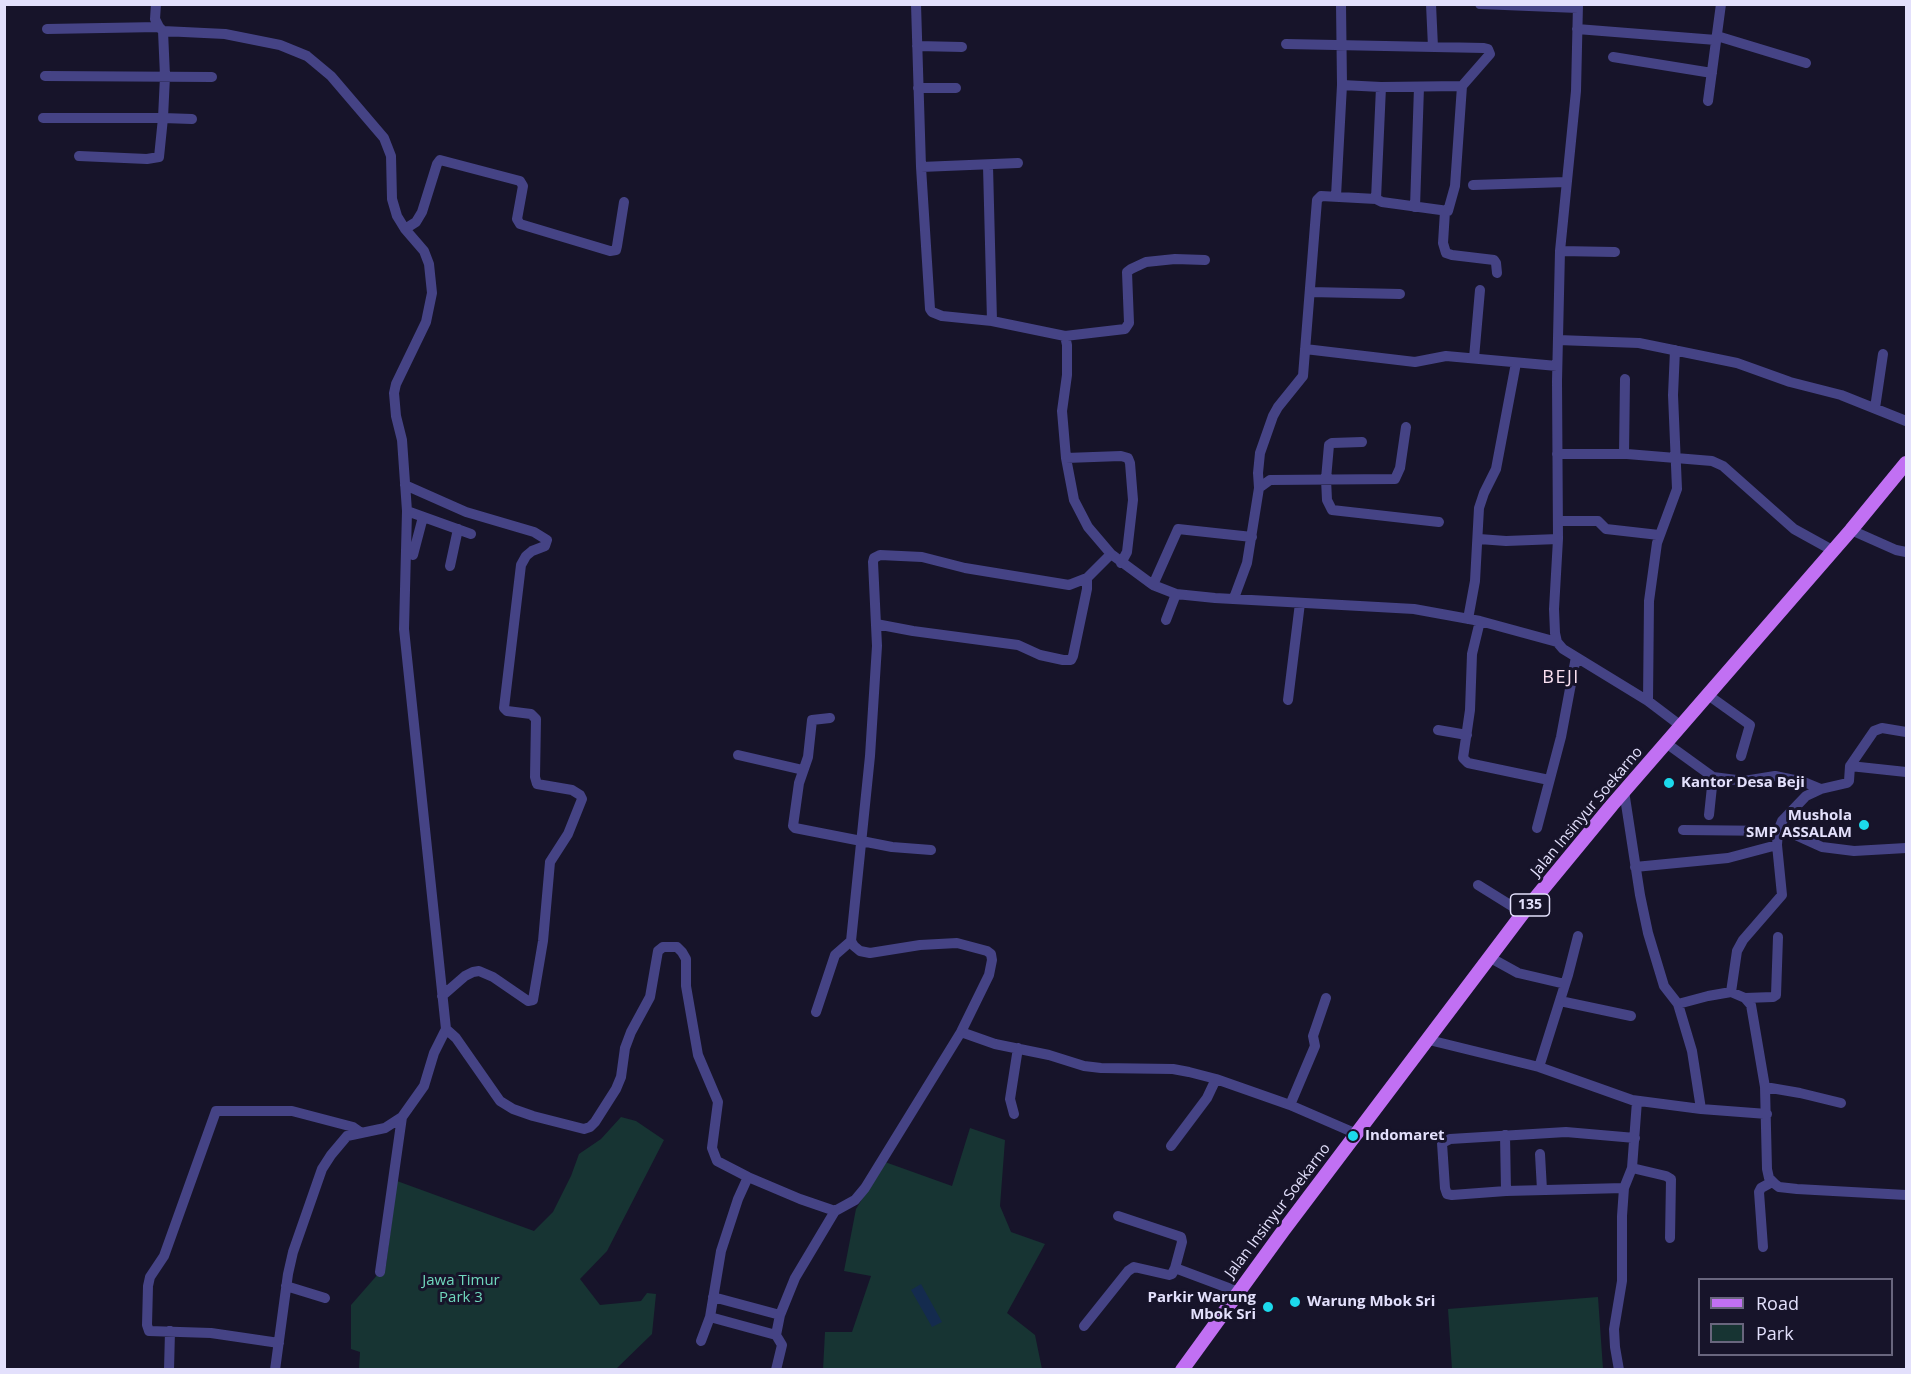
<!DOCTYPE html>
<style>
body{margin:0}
#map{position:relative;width:1911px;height:1374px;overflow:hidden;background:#17142a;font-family:"Open Sans",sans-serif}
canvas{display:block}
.frame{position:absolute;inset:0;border:6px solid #e3e0fc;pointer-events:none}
.legend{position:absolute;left:1698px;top:1278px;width:195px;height:78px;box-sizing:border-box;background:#17142a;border:2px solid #69667e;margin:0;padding:8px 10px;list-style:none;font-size:18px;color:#e3e0fc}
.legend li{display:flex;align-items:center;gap:12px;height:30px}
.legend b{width:30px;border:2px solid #69667e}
</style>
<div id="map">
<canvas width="1911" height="1374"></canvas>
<div class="frame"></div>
<ul class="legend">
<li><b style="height:8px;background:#c170f3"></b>Road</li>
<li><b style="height:16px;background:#173433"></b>Park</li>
</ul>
</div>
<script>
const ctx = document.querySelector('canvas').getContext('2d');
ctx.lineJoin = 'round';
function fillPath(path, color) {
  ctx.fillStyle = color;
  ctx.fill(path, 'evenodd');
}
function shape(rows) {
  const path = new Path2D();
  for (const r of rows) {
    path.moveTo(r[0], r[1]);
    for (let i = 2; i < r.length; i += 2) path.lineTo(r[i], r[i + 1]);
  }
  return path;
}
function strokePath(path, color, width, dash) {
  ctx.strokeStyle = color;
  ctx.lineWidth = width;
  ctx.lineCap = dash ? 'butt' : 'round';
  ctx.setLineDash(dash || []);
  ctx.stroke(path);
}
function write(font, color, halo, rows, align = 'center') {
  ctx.font = font + ' "Open Sans",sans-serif';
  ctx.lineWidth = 6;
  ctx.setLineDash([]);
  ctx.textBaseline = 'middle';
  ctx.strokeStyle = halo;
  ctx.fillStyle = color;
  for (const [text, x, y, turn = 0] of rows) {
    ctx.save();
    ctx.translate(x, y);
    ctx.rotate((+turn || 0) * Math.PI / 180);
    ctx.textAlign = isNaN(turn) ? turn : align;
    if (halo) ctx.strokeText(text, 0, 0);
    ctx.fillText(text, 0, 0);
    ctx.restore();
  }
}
const green = shape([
 [621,1117,636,1121,664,1140,607,1251,580,1279,600,1305,641,1301,647,1293,656,1294,652,1334,616,1369,359,1369,360,1352,351,1349,351,1305,386,1265,397,1181,534,1231,553,1212,571,1176,579,1154,601,1139],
 [970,1128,1005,1140,1000,1206,1011,1232,1045,1244,1007,1313,1035,1335,1042,1369,823,1370,825,1332,852,1332,871,1276,844,1271,856,1209,885,1162,952,1186],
 [1598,1297,1603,1369,1452,1369,1448,1309]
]);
const water = shape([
 [921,1284,942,1322,932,1327,911,1290]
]);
const minor = shape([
 [156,4,155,19,159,27],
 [916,4,921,167,930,309,932,312,942,316,992,321,1065,336,1067,345,1067,375,1062,411,1066,458,1074,500,1088,527,1111,554,1153,585,1176,594,1215,598,1414,609,1480,621,1557,642],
 [1431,4,1433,47],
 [1480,4,1578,8],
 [1578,4,1576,91,1560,251,1557,381,1558,539,1554,609,1555,633,1557,642,1563,649,1648,701,1681,726],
 [47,29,159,27,163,31,225,34,280,45,307,56,331,76,384,138,391,156,392,199,397,216,405,229,424,251,429,264,432,293,426,322,396,384,394,393,396,416,402,440,407,511,404,629,446,1029,434,1053,424,1086,402,1117,385,1128,347,1136,331,1155,322,1169,293,1252,288,1274,275,1370],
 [1577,29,1716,40],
 [1717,36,1806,63],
 [917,46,962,47],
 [1613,57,1712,73],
 [45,76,212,77],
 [1342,85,1381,87,1462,86],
 [918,88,956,88],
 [1708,101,1721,4],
 [43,118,163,118,165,76,163,31],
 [79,156,147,159,159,157,163,118,192,119],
 [988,166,992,321],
 [921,167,1018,163],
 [1473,185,1566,182],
 [1336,196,1342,85,1341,4],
 [1376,199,1381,87],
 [1415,207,1419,87],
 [1445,211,1443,243,1446,253,1452,255,1494,260,1496,263,1497,273],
 [405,229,416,222,422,212,437,164,440,160,520,181,523,186,517,219,520,224,610,251,616,250,617,246,624,202],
 [1560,251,1615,252],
 [1310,292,1400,294],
 [1065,336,1125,329,1129,323,1127,272,1131,269,1146,262,1175,259,1205,260],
 [1558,340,1639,343,1737,363,1790,382,1841,395,1906,421],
 [1305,349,1415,362,1446,356,1557,366],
 [1474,358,1480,290],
 [1875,408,1883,354],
 [1362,442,1332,443,1329,445,1326,479,1327,500,1332,510,1439,522],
 [1557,454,1627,454,1712,461,1723,466,1794,529,1832,550],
 [1624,454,1625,379],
 [1066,458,1121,456,1128,458,1130,463,1133,500,1127,552,1121,563],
 [405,485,466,512,534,532,547,540,545,546,532,551,526,556,521,565,504,708,507,711,531,714,536,719,535,777,537,784,572,790,580,795,582,799,568,834,550,862,543,941,533,1000,528,1001,493,977,479,971,473,972,465,976,442,996],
 [1259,488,1258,473,1260,453,1273,416,1278,407,1303,376,1317,200,1321,196,1376,199,1382,202,1448,211,1455,186,1462,86,1490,54,1488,49,1484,48,1286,44],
 [407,511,471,534],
 [1558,521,1598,521,1606,529,1659,535],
 [1851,530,1896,550,1906,552],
 [1479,539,1506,541,1558,539],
 [413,555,423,517],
 [450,566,458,529],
 [1153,585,1178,529,1252,537],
 [1234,598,1247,563,1259,488,1270,480,1395,479,1400,468,1406,427],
 [1468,619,1475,581,1479,508,1484,493,1496,469,1516,363],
 [1166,620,1176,594],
 [1480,621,1472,654,1470,710,1463,758,1468,763,1549,780],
 [876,624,913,631,1018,645,1040,655,1063,660,1071,660,1073,656,1087,589,1087,578],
 [1708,695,1750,725,1741,756],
 [1288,700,1300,603],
 [1648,701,1649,601,1657,543,1677,489,1673,395,1675,350],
 [830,718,812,720,808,757,799,783,793,826,795,828,892,847,931,850],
 [1438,730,1467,735],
 [1666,743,1713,777,1744,781,1775,776,1804,782,1821,789],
 [738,755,803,770],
 [1850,766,1906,772],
 [1624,791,1640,895,1648,933,1664,986,1678,1004,1692,1051,1701,1109,1767,1114],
 [1709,815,1713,777],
 [1537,828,1561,737,1576,657],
 [1683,830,1778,831,1791,833,1822,847,1854,851,1906,848],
 [1635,867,1728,858,1777,845],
 [1478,885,1523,913],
 [1489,957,1518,973,1565,984],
 [1731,992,1737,951,1743,940,1782,895,1777,845,1778,831,1782,821,1806,796,1821,789,1847,783,1849,781,1850,766,1874,731,1882,728,1906,732],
 [1745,998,1773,997,1776,995,1778,937],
 [1560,1001,1631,1016],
 [1678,1004,1708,996,1731,992,1745,998,1751,1005,1765,1087,1767,1169,1769,1178,1775,1184,1779,1187,1797,1189,1906,1195],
 [816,1012,835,955,851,941],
 [446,1029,456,1038,500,1101,513,1109,533,1116,584,1129,590,1127,595,1122,616,1089,621,1077,625,1048,631,1032,650,997,658,951,663,947,677,947,682,952,686,959,686,986,698,1055,718,1102,712,1148,717,1161,748,1177,800,1199,835,1211],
 [961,1032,995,1044,1049,1055,1084,1066,1101,1068,1173,1069,1189,1072,1216,1079,1290,1105,1357,1134],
 [1429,1040,1539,1067,1632,1100,1701,1109],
 [1539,1067,1568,975,1578,936],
 [1765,1087,1800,1093,1841,1103],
 [1290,1105,1315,1046,1313,1036,1326,998],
 [1014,1114,1010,1099,1018,1048],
 [1505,1135,1506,1191],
 [1171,1146,1207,1098,1216,1079],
 [1540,1154,1542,1190],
 [1632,1168,1666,1176,1671,1179,1670,1238],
 [1624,1188,1506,1191,1452,1195,1447,1194,1445,1188,1442,1143,1450,1139,1566,1132,1635,1138],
 [1118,1216,1181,1237,1182,1242,1175,1268],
 [1763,1247,1759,1192,1761,1188,1772,1182],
 [380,1272,402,1117],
 [286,1286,325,1298],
 [713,1297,780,1315],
 [710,1317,776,1335],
 [1084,1326,1128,1271,1134,1267,1169,1275,1172,1274,1175,1268,1239,1292],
 [701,1341,710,1317,721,1251,738,1199,748,1177],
 [279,1343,211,1333,149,1331,147,1325,148,1286,150,1277,164,1256,216,1111,292,1111,353,1127,360,1132],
 [169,1370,170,1331],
 [776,1370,782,1345,776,1335,780,1315,795,1278,835,1211,855,1200,865,1188,961,1032,989,975,992,960,991,954,987,951,957,943,920,945,870,953,860,951,854,946,851,941,870,756,877,646,873,562,874,558,880,555,922,557,965,568,1069,585,1087,578,1111,554],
 [1619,1370,1615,1347,1614,1329,1622,1281,1622,1216,1624,1188,1632,1168,1637,1101]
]);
const major = shape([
 [1182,1370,1283,1231,1523,913,1612,805,1851,530,1906,463]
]);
const markers = [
 [1669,783,6,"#1cd9ec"],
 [1864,825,6,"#1cd9ec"],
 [1353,1136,6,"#1cd9ec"],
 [1295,1302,6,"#1cd9ec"],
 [1268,1307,6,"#1cd9ec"]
];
const shields = [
 [1530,905,39]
];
const shieldNames = [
 ["135",1530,905]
];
const poiNames = [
 ["Kantor Desa Beji",1681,783],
 ["Mushola",1852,816,"right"],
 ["SMP ASSALAM",1852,833,"right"],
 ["Indomaret",1365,1136],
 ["Parkir Warung",1256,1298,"right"],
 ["Mbok Sri",1256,1315,"right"],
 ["Warung Mbok Sri",1307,1302]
];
const streetNames = [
 ["Jalan Insinyur Soekarno",1587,812,-50],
 ["Jalan Insinyur Soekarno",1278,1211,-53]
];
const parkNames = [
 ["Jawa Timur",461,1281],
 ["Park 3",461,1298]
];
const quarterNames = [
 ["BEJI",1561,678]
];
fillPath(green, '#173433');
fillPath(water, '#142b4e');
strokePath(minor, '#454385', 10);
strokePath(major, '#c170f3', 14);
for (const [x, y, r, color] of markers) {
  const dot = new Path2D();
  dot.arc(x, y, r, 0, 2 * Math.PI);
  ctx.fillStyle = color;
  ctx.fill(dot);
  strokePath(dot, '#17142a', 2);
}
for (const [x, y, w] of shields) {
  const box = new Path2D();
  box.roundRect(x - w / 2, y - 11, w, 22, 4.5);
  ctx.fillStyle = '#17142a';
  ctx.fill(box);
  strokePath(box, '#e3e0fc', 1.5);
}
write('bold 14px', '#e3e0fc', null, shieldNames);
write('bold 15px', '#e3e0fc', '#17142a', poiNames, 'left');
write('15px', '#e3e0fc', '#17142a', streetNames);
write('15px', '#70d8bd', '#17142a', parkNames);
ctx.letterSpacing = '1.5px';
write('18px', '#fce2f3', '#17142a', quarterNames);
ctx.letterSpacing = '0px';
</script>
